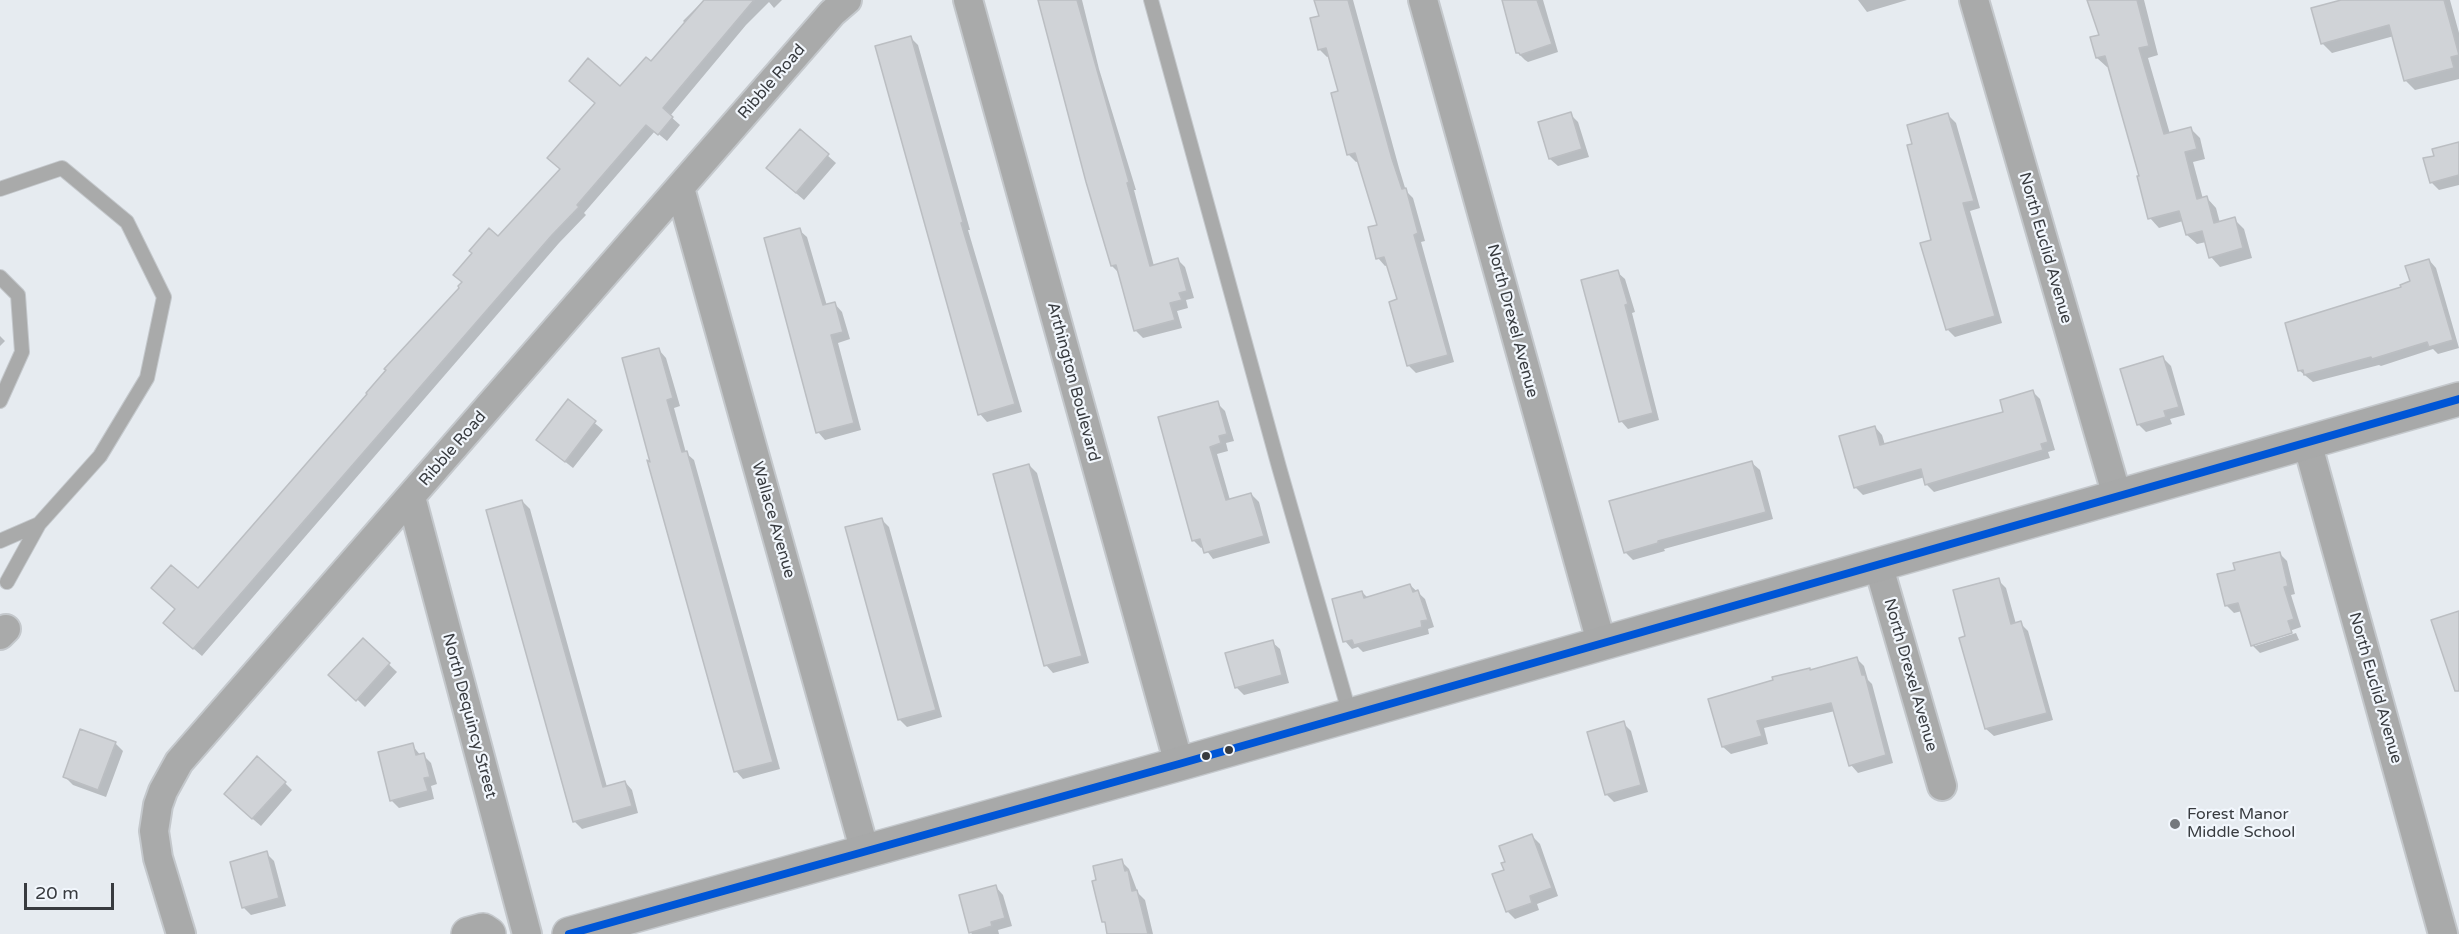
<!DOCTYPE html>
<style>
body{margin:0}
#map{position:relative;width:2459px;height:934px;overflow:hidden;background:#e6ebf0;font-family:"Varela Round",sans-serif}
canvas{display:block}
.scale{position:absolute;left:24px;top:883px;width:90px;height:27px;box-sizing:border-box;border:3px solid #383b3f;border-top:0;padding-left:8px;font-size:18px;line-height:21px;white-space:nowrap;color:#383b3f;-webkit-text-stroke:4px #f2f7fd;paint-order:stroke}
</style>
<div id="map">
<canvas width="2459" height="934"></canvas>
<div class="scale">20 m</div>
</div>
<script>
const ctx = document.querySelector('canvas').getContext('2d');
ctx.lineJoin = 'round';
function fillPath(path, color) {
  ctx.fillStyle = color;
  ctx.fill(path, 'evenodd');
}
function shape(rows) {
  const path = new Path2D();
  for (const r of rows) {
    path.moveTo(r[0], r[1]);
    for (let i = 2; i < r.length; i += 2) path.lineTo(r[i], r[i + 1]);
  }
  return path;
}
function strokePath(path, color, width, dash) {
  ctx.strokeStyle = color;
  ctx.lineWidth = width;
  ctx.lineCap = dash ? 'butt' : 'round';
  ctx.setLineDash(dash || []);
  ctx.stroke(path);
}
function write(font, color, halo, rows, align = 'center') {
  ctx.font = font + ' "Varela Round",sans-serif';
  ctx.lineWidth = 4.5;
  ctx.setLineDash([]);
  ctx.textBaseline = 'middle';
  ctx.strokeStyle = halo;
  ctx.fillStyle = color;
  for (const [text, x, y, turn = 0] of rows) {
    ctx.save();
    ctx.translate(x, y);
    ctx.rotate((+turn || 0) * Math.PI / 180);
    ctx.textAlign = isNaN(turn) ? turn : align;
    if (halo) ctx.strokeText(text, 0, 0);
    ctx.fillText(text, 0, 0);
    ctx.restore();
  }
}
const shadow = shape([
 [704,0,782,0,774,8,769,2,746,25,670,116,680,125,667,141,655,131,584,213,586,215,559,243,202,656,173,631,198,590,461,288,499,238,562,170,621,88,651,64,686,24,683,21],
 [1040,0,1082,0,1099,69,1136,190,1134,190,1154,266,1178,260,1185,267,1194,298,1186,300,1188,308,1177,311,1182,328,1143,338,1135,330,1119,273,1112,266],
 [1315,0,1353,0,1399,168,1406,191,1413,198,1425,241,1421,242,1454,362,1416,373,1408,365,1399,300,1388,265,1385,266,1378,258,1379,226,1359,161,1356,162,1348,154,1340,92,1330,56,1327,57,1320,50,1321,17],
 [1504,0,1543,0,1558,52,1528,62,1525,60,1518,53],
 [1858,0,1907,0,1867,12],
 [2089,0,2144,0,2158,55,2148,58,2170,134,2190,128,2200,138,2205,159,2193,162,2203,199,2207,198,2216,208,2220,223,2234,219,2244,229,2252,258,2220,267,2211,257,2206,242,2197,244,2187,235,2183,221,2159,228,2150,218,2141,177,2110,67,2107,67,2097,58,2101,36],
 [2347,0,2450,0,2459,33,2459,79,2415,90,2405,80,2394,36,2332,53,2322,43],
 [911,38,918,45,970,230,968,230,1022,412,987,422,980,414],
 [1570,114,1578,122,1589,157,1558,166,1550,159],
 [1948,115,1956,123,1980,208,1970,211,2002,323,1955,337,1948,330,1922,244,1933,241,1914,145],
 [800,131,836,163,804,200,776,176],
 [2459,143,2459,185,2439,190,2432,183,2435,157],
 [799,230,807,237,827,306,835,304,842,312,850,339,838,343,861,430,825,440,818,432],
 [2429,260,2436,268,2459,348,2438,354,2433,349,2381,366,2379,365,2313,382,2300,371,2412,282],
 [1617,272,1625,279,1635,312,1632,313,1659,420,1628,429,1621,421],
 [0,336,5,341,0,346],
 [659,350,666,358,680,406,674,408,686,453,694,460,780,769,743,779,736,771,650,464],
 [2163,358,2171,366,2185,415,2170,419,2172,424,2146,432,2138,424],
 [2032,391,2040,399,2055,450,2048,452,2050,458,1934,492,1926,484,1925,477,1863,495,1855,487,1875,427,1882,435,1885,445,2005,413],
 [568,401,603,430,573,468,538,440],
 [1217,403,1225,411,1234,441,1226,443,1228,451,1217,454,1230,500,1251,494,1259,502,1270,543,1213,559,1204,547,1201,548,1193,540],
 [1752,463,1760,470,1773,519,1664,549,1665,551,1633,560,1625,552],
 [1029,465,1037,473,1089,663,1053,673,1046,665],
 [522,501,530,509,607,787,625,782,632,790,638,813,582,829,574,821],
 [881,519,889,527,942,717,907,727,900,720],
 [2279,553,2287,561,2295,594,2291,595,2301,627,2255,643,2255,646,2296,633,2299,640,2260,653,2252,645,2242,611,2234,613,2226,605,2236,571],
 [1998,580,2006,588,2016,624,2020,623,2028,631,2053,720,1994,736,1986,729,1967,638],
 [1410,585,1425,599,1434,627,1428,629,1429,634,1363,652,1358,647,1352,649,1345,641,1362,592,1368,598],
 [363,640,397,672,365,707,331,674],
 [1272,642,1280,649,1289,683,1244,695,1236,687],
 [1856,658,1864,666,1868,680,1872,684,1893,763,1858,773,1851,765,1835,711,1764,728,1768,744,1731,754,1723,747,1710,700],
 [1623,723,1631,731,1648,792,1614,802,1606,794],
 [115,743,123,751,106,797,73,785,65,777],
 [412,745,421,756,423,755,431,763,437,784,431,786,434,799,399,808,392,801,380,753],
 [285,783,292,790,261,826,233,802],
 [1532,836,1540,844,1558,896,1537,904,1539,910,1515,919,1507,911,1507,863],
 [266,853,274,861,286,906,251,915,244,908,232,863],
 [1121,861,1129,869,1138,893,1145,900,1153,934,1109,934,1107,925,1103,921],
 [996,887,1003,895,1012,926,998,930,999,934,972,934,970,932]
]);
const building = shape([
 [704,0,754,0,663,108,673,117,658,135,646,125,577,205,579,207,552,235,193,649,163,623,175,609,151,588,171,565,198,588,367,394,366,393,386,370,384,369,459,288,458,286,462,282,453,275,472,253,469,251,489,228,498,236,560,169,547,158,595,103,569,81,588,58,620,86,646,57,651,61,704,0],
 [1038,0,1077,0,1129,182,1127,183,1150,266,1178,258,1187,291,1179,293,1182,300,1170,303,1175,320,1134,331,1116,265,1111,266,1086,182,1038,0],
 [1314,0,1348,0,1392,159,1402,189,1406,188,1418,233,1414,235,1448,355,1407,366,1389,302,1397,299,1384,257,1376,259,1368,227,1377,225,1355,153,1347,155,1331,93,1338,91,1326,48,1318,50,1310,18,1319,16,1314,0],
 [1502,0,1537,0,1552,44,1520,55,1519,53,1516,53,1502,0],
 [2087,0,2137,0,2149,46,2139,48,2164,134,2191,127,2197,149,2185,152,2197,199,2207,196,2214,223,2235,217,2243,248,2209,258,2202,231,2186,235,2179,211,2148,219,2137,176,2139,176,2105,56,2096,58,2090,37,2099,35,2087,0],
 [2341,0,2444,0,2459,55,2451,57,2454,68,2404,81,2389,25,2321,44,2311,8,2341,0],
 [911,36,963,222,961,223,1015,404,978,415,875,46,911,36],
 [1571,112,1582,149,1549,159,1538,122,1571,112],
 [1948,113,1974,201,1963,203,1995,316,1946,330,1920,243,1931,240,1907,145,1912,144,1907,125,1948,113],
 [800,129,829,154,796,193,766,168,800,129],
 [2459,142,2459,175,2430,183,2423,158,2434,156,2432,149,2459,142],
 [800,228,823,305,835,302,843,332,831,335,854,423,816,433,764,238,800,228],
 [2429,259,2453,340,2429,347,2427,342,2372,359,2371,357,2304,375,2303,370,2298,371,2285,323,2401,287,2400,285,2410,281,2405,266,2429,259],
 [1618,270,1628,304,1625,305,1653,413,1619,422,1581,280,1618,270],
 [659,348,673,398,667,400,682,452,687,451,773,762,734,772,647,460,650,462,622,358,659,348],
 [2163,356,2179,407,2164,411,2166,417,2137,425,2120,369,2163,356],
 [2033,390,2048,442,2041,444,2043,450,1925,485,1921,469,1854,488,1839,436,1875,426,1880,445,2003,412,2000,400,2033,390],
 [568,399,596,421,565,462,536,440,568,399],
 [1218,401,1227,434,1219,436,1221,443,1210,447,1226,500,1251,493,1264,536,1204,553,1200,539,1192,541,1158,417,1218,401],
 [1752,461,1766,512,1658,541,1658,543,1624,553,1609,501,1752,461],
 [1029,464,1082,656,1044,666,993,474,1029,464],
 [522,500,603,787,625,781,632,806,573,822,486,510,522,500],
 [882,518,936,710,898,720,845,527,882,518],
 [2280,552,2288,586,2284,587,2294,619,2288,621,2292,633,2251,646,2238,603,2225,606,2217,574,2235,570,2233,563,2280,552],
 [1999,578,2011,624,2021,621,2047,713,1985,729,1959,638,1965,636,1953,590,1999,578],
 [1410,584,1413,592,1418,590,1428,620,1421,621,1422,627,1354,645,1352,640,1343,642,1332,599,1362,591,1364,598,1410,584],
 [2459,611,2459,691,2455,691,2431,620,2459,611],
 [363,638,390,663,356,701,328,675,363,638],
 [1273,640,1282,675,1235,688,1225,653,1273,640],
 [1857,657,1862,675,1865,675,1886,755,1849,766,1831,703,1757,721,1762,736,1722,747,1708,699,1773,680,1772,677,1810,668,1810,670,1857,657],
 [1624,721,1641,785,1605,795,1587,732,1624,721],
 [80,729,116,742,98,790,63,777,80,729],
 [413,743,416,755,424,753,430,777,424,778,428,791,390,801,378,752,413,743],
 [257,756,286,782,252,819,224,794,257,756],
 [1532,834,1552,888,1530,896,1532,903,1506,912,1492,874,1504,870,1501,863,1505,862,1499,846,1532,834],
 [267,851,279,898,242,908,230,862,267,851],
 [1122,859,1125,871,1128,870,1132,891,1137,890,1148,934,1107,934,1105,922,1102,922,1092,881,1096,880,1093,866,1122,859],
 [996,885,1005,918,991,922,992,926,969,933,959,895,996,885]
]);
const lane = shape([
 [1151,0,1279,467,1350,715],
 [0,189,62,168,127,222,164,297,147,378,100,456,39,524],
 [0,277,18,295,22,352,0,401],
 [0,541,39,524,7,582]
]);
const street = shape([
 [968,0,1179,764],
 [1423,0,1601,642],
 [1974,0,2117,496],
 [680,188,865,852],
 [2307,442,2443,934],
 [411,497,527,934],
 [1878,564,1942,786],
 [0,635,6,629],
 [181,934,158,858,154,831,158,805,163,791,179,762,832,13,847,0]
]);
const secondary = shape([
 [468,934,483,930,489,934],
 [569,934,1179,764,2459,399]
]);
const bus1 = shape([
 [569,934,1179,764,2459,399]
]);
const markers = [
 [1229,750,5,"#383b3f"],
 [1206,756,5,"#383b3f"],
 [2175,824,6,"#75797d"]
];
const streetNames = [
 ["Ribble Road",772,82,-49],
 ["North Euclid Avenue",2045,248,74],
 ["North Drexel Avenue",1512,321,75],
 ["Arthington Boulevard",1073,382,75],
 ["Ribble Road",453,449,-49],
 ["Wallace Avenue",773,520,74],
 ["North Drexel Avenue",1910,675,74],
 ["North Euclid Avenue",2375,688,74],
 ["North Dequincy Street",469,716,75]
];
const poiNames = [
 ["Forest Manor",2187,815],
 ["Middle School",2187,833]
];
fillPath(shadow, '#0003');
fillPath(building, '#d0d3d7');
strokePath(building, '#bbbec2', 1.5);
strokePath(lane, '#c4c8cc', 16);
strokePath(street, '#c4c8cc', 32);
strokePath(secondary, '#c4c8cc', 36);
strokePath(lane, '#a9aaaa', 14);
strokePath(street, '#a9aaaa', 28);
strokePath(secondary, '#a8a9a9', 33);
strokePath(bus1, '#0056d6', 8);
for (const [x, y, r, color] of markers) {
  const dot = new Path2D();
  dot.arc(x, y, r, 0, 2 * Math.PI);
  ctx.fillStyle = color;
  ctx.fill(dot);
  strokePath(dot, '#f2f7fd', 2);
}
write('16px', '#383b3f', '#f2f7fd', streetNames);
write('16px', '#383b3f', '#f2f7fd', poiNames, 'left');
</script>
